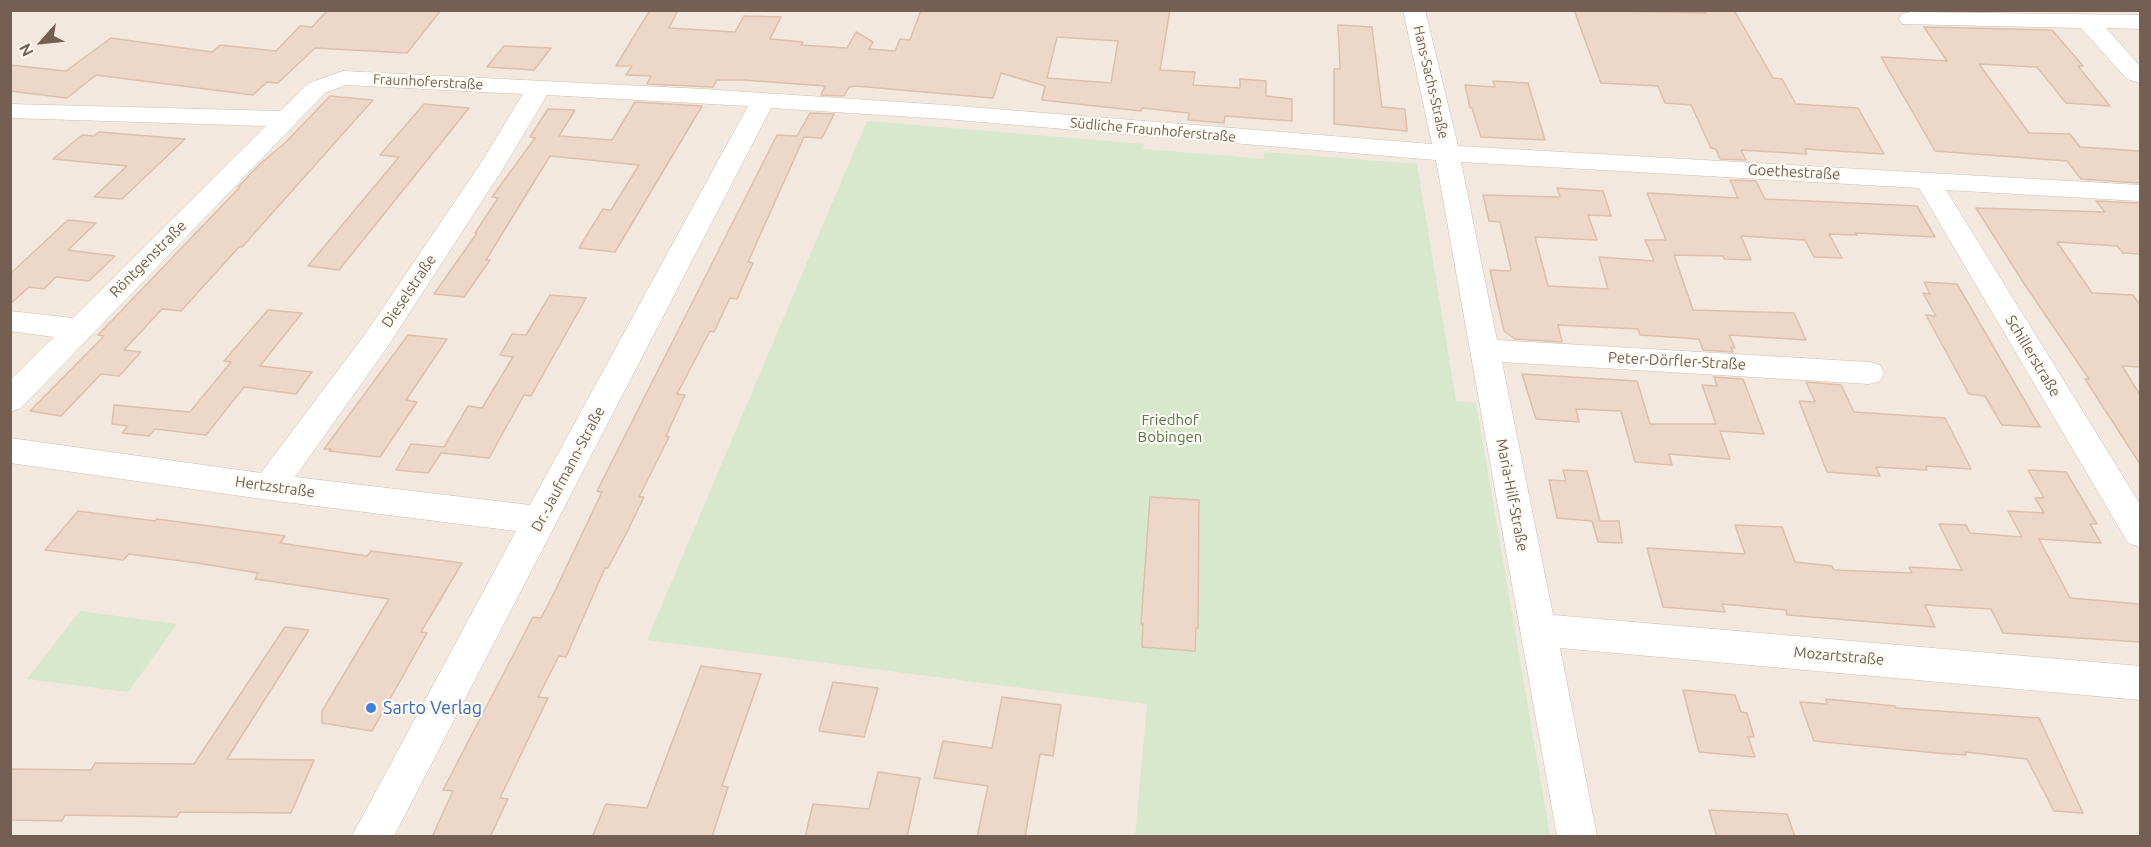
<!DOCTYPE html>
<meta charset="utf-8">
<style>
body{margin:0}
#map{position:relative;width:2151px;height:847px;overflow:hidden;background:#fbf6ed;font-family:Ubuntu,sans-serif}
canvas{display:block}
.frame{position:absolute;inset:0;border:12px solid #745f52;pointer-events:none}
.north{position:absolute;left:12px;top:12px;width:60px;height:60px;-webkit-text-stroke:4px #fefaf4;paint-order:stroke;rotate:243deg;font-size:16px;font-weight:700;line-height:24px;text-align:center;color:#745f52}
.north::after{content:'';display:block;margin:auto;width:21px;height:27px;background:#745f52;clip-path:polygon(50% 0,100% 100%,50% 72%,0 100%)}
</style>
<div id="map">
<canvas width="2151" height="847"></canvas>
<div class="frame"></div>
<div class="north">N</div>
</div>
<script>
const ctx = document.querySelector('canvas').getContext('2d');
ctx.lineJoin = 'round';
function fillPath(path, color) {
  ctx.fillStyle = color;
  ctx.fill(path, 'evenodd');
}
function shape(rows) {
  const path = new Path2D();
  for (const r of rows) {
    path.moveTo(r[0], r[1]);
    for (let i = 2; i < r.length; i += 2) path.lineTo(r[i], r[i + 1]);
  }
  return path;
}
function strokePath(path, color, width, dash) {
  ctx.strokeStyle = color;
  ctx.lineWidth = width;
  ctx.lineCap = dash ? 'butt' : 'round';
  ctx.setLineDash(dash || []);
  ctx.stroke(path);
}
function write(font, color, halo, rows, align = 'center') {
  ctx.font = font + ' Ubuntu,sans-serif';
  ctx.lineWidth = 4.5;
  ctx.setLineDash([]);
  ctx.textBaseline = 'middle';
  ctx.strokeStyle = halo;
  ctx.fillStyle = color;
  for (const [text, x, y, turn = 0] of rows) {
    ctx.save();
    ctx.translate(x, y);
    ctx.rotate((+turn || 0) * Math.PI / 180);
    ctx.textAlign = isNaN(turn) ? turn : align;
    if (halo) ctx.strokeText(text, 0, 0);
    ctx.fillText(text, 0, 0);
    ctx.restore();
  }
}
const residential = shape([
 [11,11,2140,11,2140,836,11,836]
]);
const green = shape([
 [867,121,1144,144,1143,149,1232,156,1264,159,1264,152,1417,164,1456,401,1476,403,1550,836,1135,836,1147,704,647,640],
 [80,611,177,624,128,692,27,679]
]);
const building = shape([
 [328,10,441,10,407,53,315,48,278,83,267,82,253,95,96,75,67,98,10,91,10,65,66,71,111,38,212,52,220,45,276,51,300,26,312,27,328,10],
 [650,10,678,10,669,28,735,32,744,16,781,17,770,39,803,42,801,45,847,48,856,32,873,42,869,49,895,51,900,39,910,40,921,10,1170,10,1160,70,1195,72,1193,85,1240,88,1240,79,1266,81,1266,96,1292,99,1292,121,1225,116,1224,123,1188,120,1189,113,1142,108,1141,111,1042,100,1045,86,1001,73,993,98,855,86,849,87,844,96,821,95,825,86,743,80,717,80,713,87,647,84,651,76,626,75,632,66,616,66,650,10],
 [1057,37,1118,41,1111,83,1047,78,1057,37],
 [1574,10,1706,13,1705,10,1734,10,1773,78,1782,79,1796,104,1858,108,1884,154,1805,149,1807,154,1741,150,1746,160,1720,159,1716,149,1711,148,1691,105,1665,103,1658,86,1601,83,1574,10],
 [1338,25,1372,27,1382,107,1405,109,1407,131,1334,124,1334,69,1340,69,1338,25],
 [1924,27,2052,30,2083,66,2078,66,2110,106,2066,103,2037,67,1979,64,2029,133,2070,134,2080,147,2140,151,2140,183,2081,179,2067,161,1935,151,1881,57,1947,61,1924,27],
 [504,46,551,48,534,70,487,67,504,46],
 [1493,81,1528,83,1545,140,1481,137,1472,108,1470,108,1465,85,1495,87,1493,81],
 [330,96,373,100,242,247,239,247,181,311,162,309,124,350,141,352,119,376,101,374,61,416,30,411,104,336,98,335,240,187,238,187,260,164,285,143,330,96],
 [635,102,702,106,615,252,579,248,603,209,611,210,639,165,550,156,486,260,490,260,464,297,434,294,477,233,475,233,498,198,492,197,535,138,530,137,548,109,575,110,559,136,612,140,635,102],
 [424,104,469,108,339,270,308,266,399,157,380,155,424,104],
 [810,113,834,114,822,138,804,137,748,262,753,263,737,299,730,298,714,332,710,331,677,394,685,395,666,436,669,437,639,497,644,497,627,532,608,568,605,568,566,657,559,656,538,697,548,698,500,798,508,799,490,837,432,837,453,791,443,790,533,617,541,618,555,591,602,492,597,491,777,135,797,136,810,113],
 [99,132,185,139,122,199,94,197,127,166,53,159,82,135,94,136,99,132],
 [1730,180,1756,181,1765,199,1917,206,1935,237,1855,233,1857,235,1829,234,1842,258,1814,257,1805,240,1741,236,1751,260,1724,259,1723,256,1674,255,1693,310,1794,313,1806,340,1729,335,1735,348,1731,347,1733,352,1703,350,1699,339,1640,335,1638,329,1558,325,1562,342,1515,339,1504,331,1490,270,1510,271,1511,269,1500,222,1489,221,1483,195,1560,197,1557,188,1603,191,1611,216,1588,215,1597,240,1535,237,1548,286,1608,289,1599,257,1654,261,1645,240,1666,240,1647,193,1738,198,1730,180],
 [2096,201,2140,203,2140,254,2123,253,2117,246,2057,242,2092,293,2133,295,2140,305,2140,367,2122,366,2140,395,2140,464,2085,379,2089,379,2025,285,1976,208,2105,212,2096,201],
 [68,220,96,223,68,250,115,256,89,281,56,277,44,289,29,287,10,304,10,274,68,220],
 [1924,282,1957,284,2040,427,2002,425,1985,396,1969,394,1926,315,1936,316,1923,293,1930,294,1924,282],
 [550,295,586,298,531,396,524,395,489,458,441,453,428,473,396,470,411,444,444,447,468,406,482,408,513,357,500,355,512,334,526,335,550,295],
 [268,310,302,313,260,366,312,372,296,394,244,387,206,435,155,429,149,436,122,433,128,426,112,424,114,405,190,412,231,362,224,361,268,310],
 [408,335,447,339,406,400,417,402,380,457,329,451,331,449,324,449,408,335],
 [1522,374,1637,381,1650,424,1716,424,1702,385,1717,386,1714,377,1743,379,1764,434,1720,431,1730,459,1669,454,1672,465,1635,462,1621,411,1576,409,1579,422,1536,419,1522,374],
 [1806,382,1841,385,1854,412,1945,418,1971,469,1926,466,1927,470,1876,467,1880,476,1827,472,1799,401,1815,402,1806,382],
 [1563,470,1587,471,1600,521,1619,521,1622,543,1598,542,1592,521,1557,518,1549,480,1566,481,1563,470],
 [2028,470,2066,472,2097,524,2090,524,2101,543,2039,539,2070,598,2140,604,2140,642,2003,633,1991,609,1925,605,1935,627,1787,615,1786,610,1722,604,1725,612,1663,607,1647,548,1745,554,1735,525,1782,527,1795,562,1832,566,1834,570,1912,573,1909,567,1962,570,1939,524,1966,525,1970,533,2022,537,2008,511,2044,513,2035,498,2044,498,2028,470],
 [1150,497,1199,500,1198,628,1196,628,1195,651,1142,647,1143,624,1141,624,1150,497],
 [78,511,155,521,157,519,285,536,280,543,367,556,371,551,462,563,421,632,427,633,372,731,322,723,322,711,389,599,255,579,258,573,197,563,129,554,123,560,45,550,78,511],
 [285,627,309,630,227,759,314,760,291,813,180,812,177,817,65,815,62,821,10,820,10,769,91,770,95,763,194,764,285,627],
 [701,666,761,674,722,786,728,787,712,837,592,837,606,804,647,808,701,666],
 [833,682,878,688,864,737,819,731,833,682],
 [1683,690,1735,695,1741,712,1747,713,1754,737,1748,737,1755,757,1699,752,1683,690],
 [1002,697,1061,705,1053,756,1040,754,1025,837,977,837,988,786,934,778,943,741,992,748,1002,697],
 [1826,699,1895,706,1896,708,2039,718,2083,813,2054,811,2027,759,1965,752,1966,755,1936,753,1814,741,1800,702,1827,704,1826,699],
 [878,772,920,778,907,837,805,837,813,804,869,809,878,772],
 [1709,810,1787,814,1795,837,1717,837,1709,810]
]);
const minor = shape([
 [1403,10,1425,10,1458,146,2140,185,2140,201,1946,190,2140,504,2140,547,2128,543,1919,188,1461,162,1497,340,1869,362,1880,365,1884,373,1880,381,1869,384,1502,362,1553,615,2140,666,2140,700,1560,648,1597,836,1557,836,1436,160,945,119,771,108,394,836,352,836,516,531,269,500,10,463,10,438,261,473,366,333,479,166,523,94,346,85,325,93,21,408,10,412,10,380,54,337,10,331,10,311,73,318,266,126,10,118,10,104,280,111,309,83,343,71,703,89,945,105,1432,144,1403,10],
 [547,95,748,106,530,505,295,477,386,349,504,167,547,95],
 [1910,12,2140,15,2140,29,2106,28,2140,66,2140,83,2127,79,2081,28,1902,24,1899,19,1902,14,1910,12]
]);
const markers = [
 [371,708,6,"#3f7fe0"]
];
const farStreetnames = [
 ["Fraunhoferstraße",428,82,3],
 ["Hans-Sachs-Straße",1431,82,77],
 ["Südliche Fraunhoferstraße",1153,130,5]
];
const streetNames = [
 ["Goethestraße",1794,172,3],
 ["Röntgenstraße",148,259,-45],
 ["Dieselstraße",409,291,-56],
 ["Schillerstraße",2033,356,59],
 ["Peter-Dörfler-Straße",1677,361,3],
 ["Dr.-Jaufmann-Straße",568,469,-62],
 ["Hertzstraße",275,487,8],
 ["Maria-Hilf-Straße",1512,495,79],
 ["Mozartstraße",1839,656,5]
];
const parkNames = [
 ["Friedhof",1170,420],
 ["Bobingen",1170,437]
];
const nearShopnames = [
 ["Sarto Verlag",383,708]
];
fillPath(residential, '#f2e8dd');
fillPath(green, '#d7e8cd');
fillPath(building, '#edd7c8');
strokePath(building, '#debfaa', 1.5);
strokePath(minor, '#cdbfb4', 1);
fillPath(minor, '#fff');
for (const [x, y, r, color] of markers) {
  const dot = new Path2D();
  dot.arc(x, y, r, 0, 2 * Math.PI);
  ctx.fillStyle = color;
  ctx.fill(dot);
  strokePath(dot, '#fefaf4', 2);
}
write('14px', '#745f52', '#fefaf4', farStreetnames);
write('15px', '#745f52', '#fefaf4', streetNames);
write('15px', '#58784b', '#fefaf4', parkNames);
write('18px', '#366cbe', '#fefaf4', nearShopnames, 'left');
</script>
